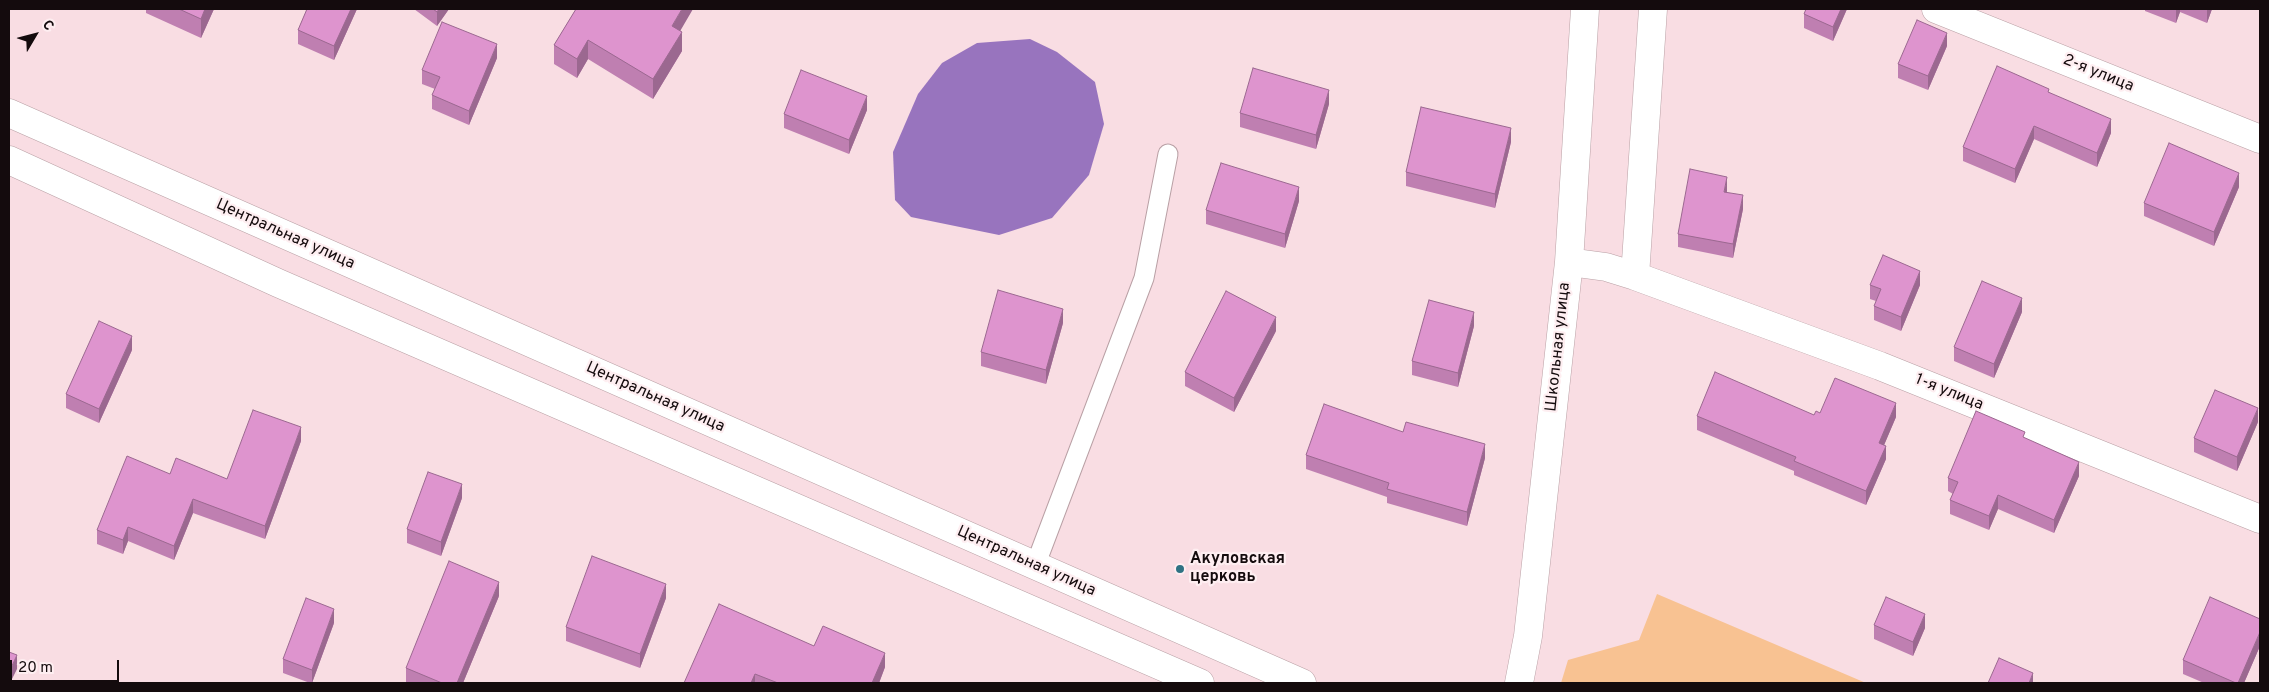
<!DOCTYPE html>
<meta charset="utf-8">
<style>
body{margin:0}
#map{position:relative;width:2269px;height:692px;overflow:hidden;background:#f9dde3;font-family:Overpass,sans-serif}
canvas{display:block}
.frame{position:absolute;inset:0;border:10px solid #140b0d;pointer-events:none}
.north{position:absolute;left:10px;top:10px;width:50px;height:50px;-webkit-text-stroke:4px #feeef1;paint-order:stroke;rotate:53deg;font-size:14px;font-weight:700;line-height:20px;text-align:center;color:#140b0d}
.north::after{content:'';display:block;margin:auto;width:18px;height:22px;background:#140b0d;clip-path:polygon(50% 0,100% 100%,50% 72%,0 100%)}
.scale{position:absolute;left:10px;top:660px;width:109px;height:22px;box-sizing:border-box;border:2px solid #140b0d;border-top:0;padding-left:6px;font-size:15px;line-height:18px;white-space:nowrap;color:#140b0d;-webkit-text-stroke:4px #feeef1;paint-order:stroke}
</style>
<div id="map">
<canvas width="2269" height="692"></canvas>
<div class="frame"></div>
<div class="north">С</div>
<div class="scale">20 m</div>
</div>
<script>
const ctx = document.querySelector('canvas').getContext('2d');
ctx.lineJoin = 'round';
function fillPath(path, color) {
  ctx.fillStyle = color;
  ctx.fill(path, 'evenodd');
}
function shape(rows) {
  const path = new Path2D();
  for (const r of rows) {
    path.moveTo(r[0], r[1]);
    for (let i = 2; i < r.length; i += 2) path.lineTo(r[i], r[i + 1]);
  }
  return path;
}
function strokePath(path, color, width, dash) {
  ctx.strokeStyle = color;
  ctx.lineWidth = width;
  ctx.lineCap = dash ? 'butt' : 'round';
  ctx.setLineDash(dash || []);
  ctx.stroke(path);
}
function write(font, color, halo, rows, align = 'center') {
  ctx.font = font + ' Overpass,sans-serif';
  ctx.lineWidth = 4.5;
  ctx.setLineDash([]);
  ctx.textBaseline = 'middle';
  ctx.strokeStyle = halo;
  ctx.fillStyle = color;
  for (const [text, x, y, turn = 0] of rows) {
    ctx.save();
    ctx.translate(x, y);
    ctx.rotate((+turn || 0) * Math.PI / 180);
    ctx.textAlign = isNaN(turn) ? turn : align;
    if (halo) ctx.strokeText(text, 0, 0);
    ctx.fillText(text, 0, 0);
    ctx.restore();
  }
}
const green = shape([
 [1657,594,1866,683,1561,683,1568,660,1639,640]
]);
const water = shape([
 [1030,39,1057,52,1095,82,1104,124,1089,175,1052,218,999,235,911,217,895,200,893,152,918,94,942,63,977,43]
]);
const lane = shape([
 [1035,566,1144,278,1168,154]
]);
const street = shape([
 [1936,9,2260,139],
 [1569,262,1606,267,1635,276,1653,9],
 [1635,276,1880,366,2260,519],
 [1519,683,1528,636,1569,262,1585,9]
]);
const primary = shape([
 [9,113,1302,683],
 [9,160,278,283,1200,683]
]);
const wall = shape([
 [146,9,214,9,201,38,146,13],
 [307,9,357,9,334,60,298,44,298,30],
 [414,9,449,9,437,26],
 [576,9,681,31,682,51,653,99,588,59,577,78,554,64,554,45],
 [1847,9,1833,41,1804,28,1804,14],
 [2145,9,2212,9,2207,23,2180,12,2176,23,2145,11],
 [1947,46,1928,90,1898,78,1898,64],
 [497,58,469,125,432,109,432,95,435,89,422,84,422,70],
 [2049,92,2111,133,2097,167,2034,139,2015,183,1963,161,1963,147],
 [1329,104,1316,149,1240,127,1240,113],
 [867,110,849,154,784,128,784,114],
 [1511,142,1495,208,1406,186,1406,172],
 [2239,187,2214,246,2144,216,2144,203],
 [1727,191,1727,192,1743,209,1733,258,1678,247,1678,234],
 [1299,201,1285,248,1206,224,1206,210],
 [1870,285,1920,285,1901,331,1874,320,1874,306,1876,301,1870,299],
 [2022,312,1994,378,1954,361,1954,347],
 [1063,323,1046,384,981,366,981,352],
 [1474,326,1458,387,1412,375,1412,361],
 [1276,331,1234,412,1185,386,1185,372],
 [132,350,99,423,66,408,66,394],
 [1820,413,1896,417,1884,445,1886,459,1866,505,1794,475,1794,471,1697,430,1697,416,1814,415],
 [2258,422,2237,471,2194,452,2194,438],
 [1403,432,1485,458,1467,526,1387,503,1387,497,1306,469,1306,455],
 [2025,438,2079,476,2054,533,1998,509,1989,530,1950,514,1950,500,1953,494,1948,491,1948,478],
 [301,441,265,539,193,513,174,560,128,541,123,554,97,544,97,530,170,474,227,479],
 [462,498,441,556,407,543,407,529],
 [499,596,463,683,409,683,406,682,406,668],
 [666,598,640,668,566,641,566,627],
 [334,623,312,683,310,683,283,673,283,659],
 [1874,625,1925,628,1913,656,1874,639],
 [814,646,885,667,879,683,684,683],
 [2260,646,2244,683,2204,683,2183,674,2183,660]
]);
const shadedWall = shape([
 [205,9,214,9,201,38,201,19],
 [351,9,357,9,334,60,334,46],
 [439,9,449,9,437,26,437,12],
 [682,9,693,9,672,45,672,26],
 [1841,9,1847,9,1833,41,1833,27],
 [2176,9,2180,9,2180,12,2176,23],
 [2207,9,2212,9,2207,23],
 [682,32,682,51,653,99,653,79],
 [1947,33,1947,46,1928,90,1928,76],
 [588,40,588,59,577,78,577,59],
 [497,44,497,58,469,125,469,111],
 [1329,90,1329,104,1316,149,1316,135],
 [867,96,867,110,849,154,849,140],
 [2111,119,2111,133,2097,167,2097,153],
 [2034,126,2034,139,2015,183,2015,169],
 [1511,128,1511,142,1495,208,1495,194],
 [2239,173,2239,187,2214,246,2214,232],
 [1727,177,1727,191,1724,206,1724,192],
 [1299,187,1299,201,1285,248,1285,234],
 [1743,195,1743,209,1733,258,1733,244],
 [1920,271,1920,285,1901,331,1901,317],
 [2022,298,2022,312,1994,378,1994,364],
 [1063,309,1063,323,1046,384,1046,370],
 [1474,312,1474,326,1458,387,1458,373],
 [1276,317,1276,331,1234,412,1234,398],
 [132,336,132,350,99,423,99,409],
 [1896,403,1896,417,1879,457,1879,443],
 [2258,408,2258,422,2237,471,2237,457],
 [301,427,301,441,265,539,265,526],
 [1485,444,1485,458,1467,526,1467,512],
 [1886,446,1886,459,1866,505,1866,491],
 [2079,462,2079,476,2054,533,2054,520],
 [462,484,462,498,441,556,441,542],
 [1998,495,1998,509,1989,530,1989,516],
 [193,499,193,513,174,560,174,546],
 [128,527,128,541,123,554,123,540],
 [499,582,499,596,463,683,457,683],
 [666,584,666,598,640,668,640,654],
 [334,609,334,623,312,683,312,670],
 [1925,614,1925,628,1913,656,1913,642],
 [2260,632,2260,646,2244,683,2238,683],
 [885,653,885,667,879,683,872,683],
 [17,655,17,669,10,683,9,683,9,672],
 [2033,673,2033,683,2029,683],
 [755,674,755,683,751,683]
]);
const building = shape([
 [179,9,205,9,201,19,179,9],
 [307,9,351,9,334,46,298,30,307,9],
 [433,9,439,9,437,12,433,9],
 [576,9,682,9,672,26,682,32,653,79,588,40,577,59,554,45,576,9],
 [1806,9,1841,9,1833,27,1804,14,1806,9],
 [1917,20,1947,33,1928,76,1898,64,1917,20],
 [442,22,497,44,469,111,432,95,440,77,422,70,442,22],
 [1997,66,2049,89,2048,92,2111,119,2097,153,2034,126,2015,169,1963,147,1997,66],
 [1253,68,1329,90,1316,135,1240,113,1253,68],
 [801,70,867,96,849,140,784,114,801,70],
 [1421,107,1511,128,1495,194,1406,172,1421,107],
 [2169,143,2239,173,2214,232,2144,203,2169,143],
 [1221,163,1299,187,1285,234,1206,210,1221,163],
 [1690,169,1727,177,1724,192,1743,195,1733,244,1678,234,1690,169],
 [1883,255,1920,271,1901,317,1874,306,1881,289,1870,285,1883,255],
 [1982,281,2022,298,1994,364,1954,347,1982,281],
 [998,290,1063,309,1046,370,981,352,998,290],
 [1226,291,1276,317,1234,398,1185,372,1226,291],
 [1429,300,1474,312,1458,373,1412,361,1429,300],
 [99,321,132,336,99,409,66,394,99,321],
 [1715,372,1814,415,1816,411,1820,413,1835,378,1896,403,1879,443,1886,446,1866,491,1794,461,1796,457,1697,416,1715,372],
 [2215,390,2258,408,2237,457,2194,438,2215,390],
 [1324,404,1403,432,1406,422,1485,444,1467,512,1387,489,1389,483,1306,455,1324,404],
 [253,410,301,427,265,526,193,499,174,546,128,527,123,540,97,530,127,456,170,474,176,458,227,479,253,410],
 [1976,411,2025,432,2023,437,2079,462,2054,520,1998,495,1989,516,1950,500,1958,482,1948,478,1976,411],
 [428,472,462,484,441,542,407,529,428,472],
 [592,556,666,584,640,654,566,627,592,556],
 [449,561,499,582,457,683,442,683,406,668,449,561],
 [1886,597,1925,614,1913,642,1874,625,1886,597],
 [2210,597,2260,619,2260,632,2238,683,2236,683,2183,660,2210,597],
 [306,598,334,609,312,670,283,659,306,598],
 [719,604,814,646,823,626,885,653,872,683,778,683,755,674,751,683,684,683,719,604],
 [9,652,17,655,9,672,9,652],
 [1999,658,2033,673,2029,683,1988,683,1999,658]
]);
const markers = [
 [1180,569,5,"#2f7283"]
];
const streetNames = [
 ["2-я улица",2098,74,22],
 ["Центральная улица",285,235,24],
 ["Школьная улица",1559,347,-84],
 ["1-я улица",1949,393,22],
 ["Центральная улица",655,398,24],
 ["Центральная улица",1026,562,24]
];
const poiNames = [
 ["Акуловская",1190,560],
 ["церковь",1190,578]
];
fillPath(green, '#f8c292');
fillPath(water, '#9874be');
strokePath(lane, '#b9a0a5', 21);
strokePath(street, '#b9a0a5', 29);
strokePath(primary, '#b9a0a5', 29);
strokePath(lane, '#fff', 19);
strokePath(street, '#fff', 28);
strokePath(primary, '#fff', 28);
fillPath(wall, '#bf7fb1');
fillPath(shadedWall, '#9b6890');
fillPath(building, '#de94ce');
strokePath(building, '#9b6890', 1);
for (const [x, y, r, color] of markers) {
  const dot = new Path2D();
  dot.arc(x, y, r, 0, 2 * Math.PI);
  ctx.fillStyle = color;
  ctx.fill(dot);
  strokePath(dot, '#feeef1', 2);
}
write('16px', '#140b0d', '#feeef1', streetNames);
write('bold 16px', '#140b0d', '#feeef1', poiNames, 'left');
</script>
